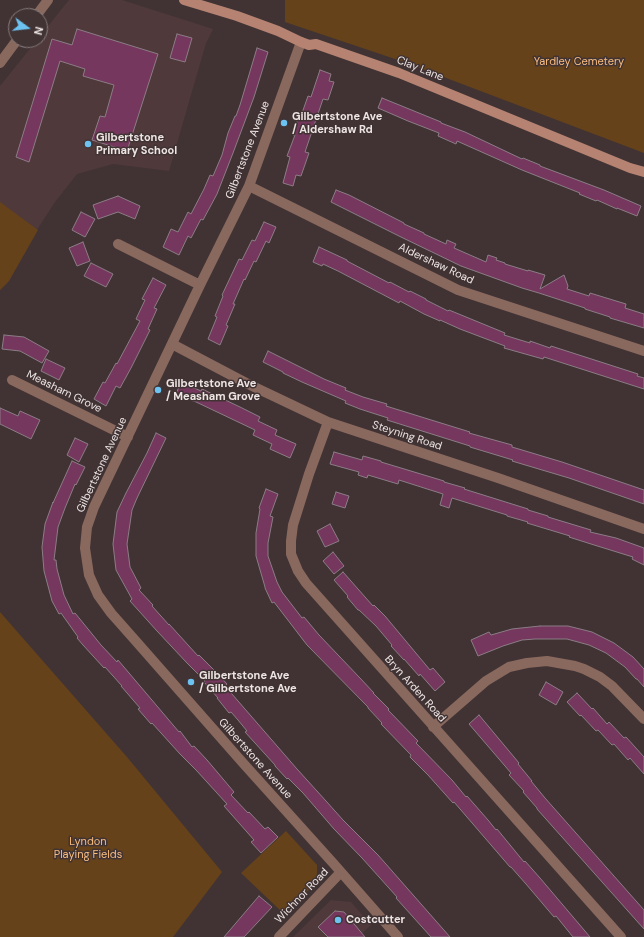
<!DOCTYPE html>
<style>
body{margin:0}
#map{position:relative;width:644px;height:937px;overflow:hidden;background:#413334;font-family:"DM Sans",sans-serif}
canvas{display:block}
.north{position:absolute;left:8px;top:8px;width:40px;height:40px;box-sizing:border-box;background:#413334;border:1px solid #867a7a;border-radius:50%;rotate:105deg;font-size:11px;font-weight:700;line-height:16px;text-align:center;color:#ede4e4}
.north::after{content:'';display:block;margin:auto;width:14px;height:18px;background:#6cc3f2;clip-path:polygon(50% 0,100% 100%,50% 72%,0 100%)}
</style>
<div id="map">
<canvas width="644" height="937"></canvas>
<div class="north">N</div>
</div>
<script>
const ctx = document.querySelector('canvas').getContext('2d');
ctx.lineJoin = 'round';
function fillPath(path, color) {
  ctx.fillStyle = color;
  ctx.fill(path, 'evenodd');
}
function shape(rows) {
  const path = new Path2D();
  for (const r of rows) {
    path.moveTo(r[0], r[1]);
    for (let i = 2; i < r.length; i += 2) path.lineTo(r[i], r[i + 1]);
  }
  return path;
}
function strokePath(path, color, width, dash) {
  ctx.strokeStyle = color;
  ctx.lineWidth = width;
  ctx.lineCap = dash ? 'butt' : 'round';
  ctx.setLineDash(dash || []);
  ctx.stroke(path);
}
function write(font, color, halo, rows, align = 'center') {
  ctx.font = font + ' "DM Sans",sans-serif';
  ctx.lineWidth = 3;
  ctx.setLineDash([]);
  ctx.textBaseline = 'middle';
  ctx.strokeStyle = halo;
  ctx.fillStyle = color;
  for (const [text, x, y, turn = 0] of rows) {
    ctx.save();
    ctx.translate(x, y);
    ctx.rotate((+turn || 0) * Math.PI / 180);
    ctx.textAlign = isNaN(turn) ? turn : align;
    if (halo) ctx.strokeText(text, 0, 0);
    ctx.fillText(text, 0, 0);
    ctx.restore();
  }
}
const built = shape([
 [69,0,122,0,213,29,206,43,169,171,113,164,77,174,55,202,31,239,9,281,0,290,0,86,37,40,40,40,40,36],
 [331,900,351,902,371,925,358,937,293,937]
]);
const green = shape([
 [285,0,644,0,644,153,404,62,285,22],
 [0,202,38,230,9,281,0,290],
 [0,612,127,757,222,872,173,937,0,937],
 [286,831,317,865,317,883,283,913,241,873]
]);
const building = shape([
 [77,29,158,54,127,151,92,140,100,116,105,117,114,85,83,76,85,69,60,61,29,162,16,157,52,39,72,45,77,29],
 [177,34,192,38,185,62,170,58,177,34],
 [257,48,268,52,254,97,233,153,217,194,203,220,201,219,191,238,188,236,179,255,163,247,171,229,178,232,188,212,191,214,204,189,210,175,213,176,222,155,228,133,235,116,236,116,240,105,257,48],
 [320,70,331,74,329,81,334,82,328,100,323,99,305,152,309,153,301,176,296,175,293,186,283,183,290,157,287,156,295,135,293,135,299,115,301,116,308,96,311,97,320,70],
 [382,98,441,122,441,123,465,132,522,159,523,158,540,165,540,166,604,190,641,206,637,216,617,208,617,209,597,200,596,201,579,194,580,193,522,170,457,141,456,144,438,136,439,133,408,121,378,108,382,98],
 [336,190,349,195,404,223,404,224,424,233,424,234,446,244,447,240,456,244,454,248,486,262,488,255,497,258,496,260,505,263,505,264,528,271,528,270,545,275,540,289,564,275,568,286,567,289,589,296,590,293,626,304,625,308,644,314,644,328,610,318,610,317,585,309,585,308,539,293,522,288,461,266,401,237,331,202,336,190],
 [118,196,140,206,135,219,118,212,98,219,93,205,118,196],
 [81,212,95,219,85,237,72,230,81,212],
 [264,222,276,227,269,243,266,241,256,262,254,261,245,280,244,279,233,304,235,304,226,325,228,326,220,345,208,339,217,317,215,316,223,296,222,295,239,259,242,260,252,240,255,241,264,222],
 [83,242,90,261,77,266,69,248,83,242],
 [319,247,347,260,347,261,389,283,390,282,409,292,410,291,426,299,426,300,448,311,449,310,505,333,504,335,530,343,530,341,550,348,551,346,638,374,637,376,644,378,644,389,544,357,543,359,504,348,505,346,460,329,440,320,440,321,424,314,400,301,399,303,338,271,323,264,322,266,313,262,319,247],
 [91,263,113,274,106,287,84,276,91,263],
 [153,278,166,285,154,308,157,309,148,329,150,330,131,368,120,388,116,386,106,406,94,399,103,382,105,383,116,363,117,364,140,321,136,319,145,300,142,299,153,278],
 [4,335,24,337,49,351,42,363,20,351,2,349,4,335],
 [268,351,324,379,346,388,345,390,363,397,387,404,386,406,470,432,469,433,512,445,512,447,562,462,644,490,644,504,569,478,512,461,513,460,470,447,470,446,387,420,388,418,360,409,345,403,346,401,302,382,283,373,283,372,263,362,268,351],
 [46,359,65,368,59,380,41,371,46,359],
 [181,382,201,391,202,389,240,407,260,417,258,421,277,430,275,435,296,444,290,458,270,449,272,444,253,435,255,430,194,401,193,401,176,394,181,382],
 [0,408,18,416,20,411,40,420,31,439,0,424,0,408],
 [156,433,166,438,137,498,132,510,127,544,130,567,141,588,139,590,153,605,152,606,169,625,169,624,198,656,199,655,215,671,227,684,225,686,297,769,326,801,343,820,378,855,450,937,431,937,396,898,397,897,362,858,334,829,303,793,288,778,287,779,275,766,275,765,245,732,247,731,238,720,231,712,229,713,217,698,218,698,204,682,205,681,187,663,157,631,130,601,132,599,116,570,113,544,117,512,126,493,147,453,156,433],
 [75,438,88,444,79,462,67,455,75,438],
 [334,452,362,460,363,456,381,461,381,462,444,481,444,482,465,488,464,489,528,509,528,510,548,516,548,517,591,530,590,532,616,538,644,548,644,565,632,559,633,557,591,544,569,537,570,536,527,523,528,522,507,516,507,515,452,498,449,508,440,505,443,494,399,480,398,484,368,475,367,478,358,475,359,472,330,464,334,452],
 [72,461,85,467,76,485,75,484,65,508,58,527,54,560,56,560,57,569,64,595,73,614,75,613,101,645,117,662,118,660,179,732,180,731,192,747,194,746,207,760,234,792,231,795,248,813,249,812,265,829,268,827,278,837,261,853,251,842,254,840,224,806,227,804,196,770,180,754,152,723,151,724,138,709,140,708,121,686,122,686,105,667,104,668,83,645,77,638,78,637,61,613,59,614,52,601,44,571,42,547,45,524,53,502,53,503,72,461],
 [266,489,278,494,270,516,273,517,268,543,268,556,277,582,282,592,302,618,304,617,319,635,360,678,374,693,373,693,389,709,388,710,418,741,416,743,452,780,466,797,467,796,488,820,496,830,497,829,524,862,525,861,540,878,590,937,573,937,556,916,554,917,526,884,511,867,510,867,454,802,453,803,428,775,410,757,411,755,381,724,382,723,368,708,368,707,307,645,274,602,272,603,265,588,265,587,256,556,256,533,260,509,259,508,266,489],
 [336,492,349,496,345,508,332,504,336,492],
 [330,524,339,541,325,547,317,531,330,524],
 [333,552,344,566,334,574,323,561,333,552],
 [343,572,373,606,374,605,385,616,430,670,433,668,445,682,435,691,420,674,419,676,404,659,404,660,391,646,392,645,376,626,359,610,358,610,347,597,348,596,334,580,343,572],
 [540,626,568,626,592,632,614,643,633,657,644,669,644,687,637,679,636,679,625,667,606,653,589,645,567,639,535,639,522,640,503,646,478,656,471,640,489,632,491,635,512,629,540,626],
 [546,682,563,692,556,705,539,695,546,682],
 [577,693,592,709,593,708,607,724,609,722,624,738,626,737,644,757,644,774,630,758,628,760,614,744,612,745,598,730,596,731,581,715,580,716,567,702,577,693],
 [479,715,519,763,518,764,532,781,531,781,545,798,644,910,644,929,537,809,537,808,523,792,524,791,509,775,511,773,469,724,479,715],
 [259,896,272,907,244,937,224,937,259,896],
 [335,911,344,912,365,937,328,937,318,927,335,911]
]);
const street = shape([
 [36,16,48,0],
 [301,42,249,186,200,285,94,507,87,527,85,548,89,575,98,595,111,613,134,639,243,763,333,863,398,937],
 [0,63,17,40],
 [249,186,458,290,644,351],
 [118,244,200,285],
 [172,344,248,384,328,422,498,478,644,529],
 [12,380,128,437],
 [328,422,309,474,293,525,291,541,291,554,298,571,306,583,621,937],
 [433,727,486,681,509,667,527,663,547,661,575,666,584,669,600,677,612,686,644,719],
 [279,937,341,872]
]);
const secondary = shape([
 [184,0,237,16,278,31,301,42,309,45,316,44,399,73,630,168,644,172]
]);
const markers = [
 [284,123,4,"#6cc3f2"],
 [88,144,4,"#6cc3f2"],
 [158,390,4,"#6cc3f2"],
 [191,682,4,"#6cc3f2"],
 [338,920,4,"#6cc3f2"]
];
const parkNames = [
 ["Yardley Cemetery",579,62],
 ["Lyndon",88,842],
 ["Playing Fields",88,855]
];
const streetNames = [
 ["Clay Lane",420,69,22],
 ["Gilbertstone Avenue",248,150,-69],
 ["Aldershaw Road",436,264,25],
 ["Measham Grove",64,392,26],
 ["Steyning Road",407,436,18],
 ["Gilbertstone Avenue",102,465,-65],
 ["Bryn Arden Road",415,689,48],
 ["Gilbertstone Avenue",255,759,48],
 ["Wichnor Road",302,896,-46]
];
const poiNames = [
 ["Gilbertstone Ave",292,117],
 ["/ Aldershaw Rd",292,130],
 ["Gilbertstone",96,138],
 ["Primary School",96,151],
 ["Gilbertstone Ave",166,384],
 ["/ Measham Grove",166,397],
 ["Gilbertstone Ave",199,676],
 ["/ Gilbertstone Ave",199,689],
 ["Costcutter",346,920]
];
fillPath(built, '#4f393b');
fillPath(green, '#65421a');
fillPath(building, '#75375d');
strokePath(building, '#8b7d85', 1);
strokePath(street, '#89695e', 10);
strokePath(secondary, '#b68372', 10);
for (const [x, y, r, color] of markers) {
  const dot = new Path2D();
  dot.arc(x, y, r, 0, 2 * Math.PI);
  ctx.fillStyle = color;
  ctx.fill(dot);
  strokePath(dot, '#413334', 1.5);
}
write('11px', '#f8bd7f', '#413334', parkNames);
write('11px', '#ede4e4', '#413334', streetNames);
write('bold 11px', '#ede4e4', '#413334', poiNames, 'left');
</script>
